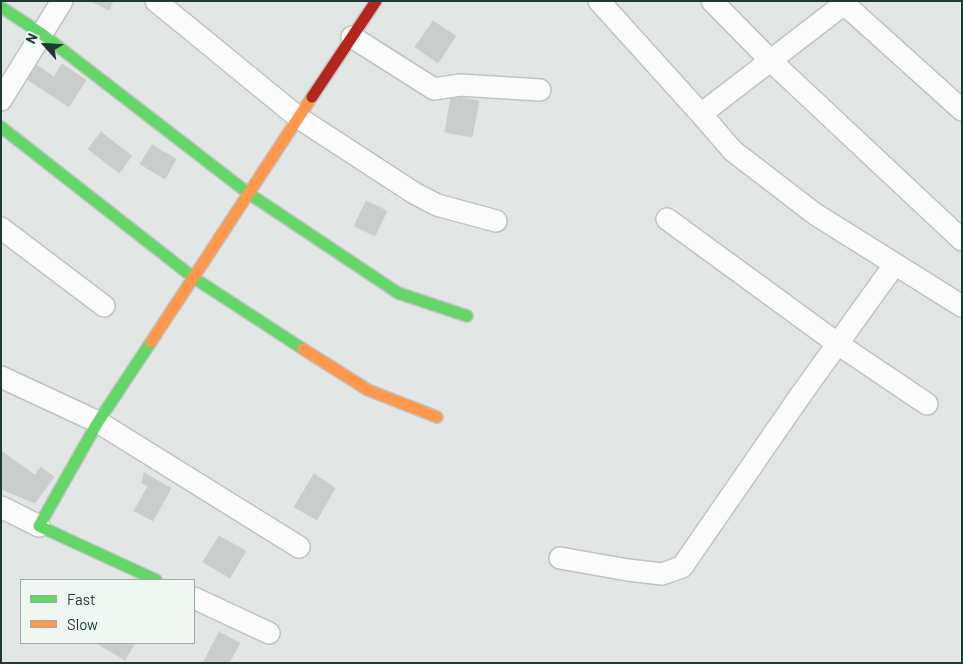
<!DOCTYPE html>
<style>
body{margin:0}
#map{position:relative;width:963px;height:664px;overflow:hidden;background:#e2e7e5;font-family:Barlow,sans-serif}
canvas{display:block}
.frame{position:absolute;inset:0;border:2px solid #213933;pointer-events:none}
.legend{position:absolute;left:20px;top:579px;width:175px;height:65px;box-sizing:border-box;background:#eff7f3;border:1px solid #9daba6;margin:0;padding:6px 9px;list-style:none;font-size:15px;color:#213933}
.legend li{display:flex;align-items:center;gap:10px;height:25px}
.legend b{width:25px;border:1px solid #9daba6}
.north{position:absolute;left:20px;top:20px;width:50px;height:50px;-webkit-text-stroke:4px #eff7f3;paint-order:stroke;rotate:296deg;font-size:14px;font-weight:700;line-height:20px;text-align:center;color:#213933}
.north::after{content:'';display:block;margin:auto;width:18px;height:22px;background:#213933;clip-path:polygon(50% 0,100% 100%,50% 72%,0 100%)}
</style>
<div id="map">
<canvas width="963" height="664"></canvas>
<div class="frame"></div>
<ul class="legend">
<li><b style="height:6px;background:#63d668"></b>Fast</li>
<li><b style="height:6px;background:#ff974d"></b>Slow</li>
</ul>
<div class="north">N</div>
</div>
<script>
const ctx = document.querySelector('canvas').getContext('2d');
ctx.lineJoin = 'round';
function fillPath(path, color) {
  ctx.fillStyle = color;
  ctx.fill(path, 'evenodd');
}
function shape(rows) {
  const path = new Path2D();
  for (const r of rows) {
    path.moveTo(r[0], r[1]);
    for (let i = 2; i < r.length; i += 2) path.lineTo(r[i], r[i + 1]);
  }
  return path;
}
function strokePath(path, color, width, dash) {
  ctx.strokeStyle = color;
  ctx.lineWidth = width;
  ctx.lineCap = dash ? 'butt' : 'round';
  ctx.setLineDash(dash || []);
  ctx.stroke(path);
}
const building = shape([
 [91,1,113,1,109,10,91,1],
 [433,21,456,36,438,63,415,47,433,21],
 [35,64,54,77,62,64,86,80,69,107,25,78,35,64],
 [451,96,479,101,472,137,445,132,451,96],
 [101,132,132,156,119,173,88,149,101,132],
 [152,145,176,159,165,179,140,164,152,145],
 [366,201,387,211,375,236,354,226,366,201],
 [1,451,35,475,41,467,54,477,35,503,1,489,1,451],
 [144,473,171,488,153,521,134,511,148,486,142,483,144,473],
 [314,474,335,488,317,520,294,507,314,474],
 [219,536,246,551,230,578,203,562,219,536],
 [219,632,240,643,229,663,203,663,219,632],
 [96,643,135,643,125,660,96,643]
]);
const street = shape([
 [156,1,299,118,414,193,437,205,496,221],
 [599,1,701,114,733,151,815,214,962,306],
 [712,1,771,61,962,240],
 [841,1,962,110],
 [352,37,434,89,460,85,540,90],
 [1,100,62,1],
 [701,114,848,1],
 [667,219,838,344,927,404],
 [1,228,104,306],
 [1,377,98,422,299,547],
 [1,507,39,526],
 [560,558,628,570,662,574,682,567,800,396,895,264],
 [194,598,269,633]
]);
const fast = shape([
 [1,7,42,34,248,193,398,293,467,316],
 [1,127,194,278,303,349],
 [151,342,98,422,39,526,156,580]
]);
const slow = shape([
 [151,342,312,97],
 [303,349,368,390,437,417]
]);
const jam = shape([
 [312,97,376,1]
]);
fillPath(building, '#c9cecc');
strokePath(building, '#cbd0ce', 1);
strokePath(street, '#bfc4c2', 24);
strokePath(fast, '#bec5c2', 14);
strokePath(slow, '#bec5c2', 14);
strokePath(jam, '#bec5c2', 14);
strokePath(street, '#fbfbfb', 21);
strokePath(fast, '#63d668', 11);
strokePath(slow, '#ff974d', 11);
strokePath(jam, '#b3261e', 11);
</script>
